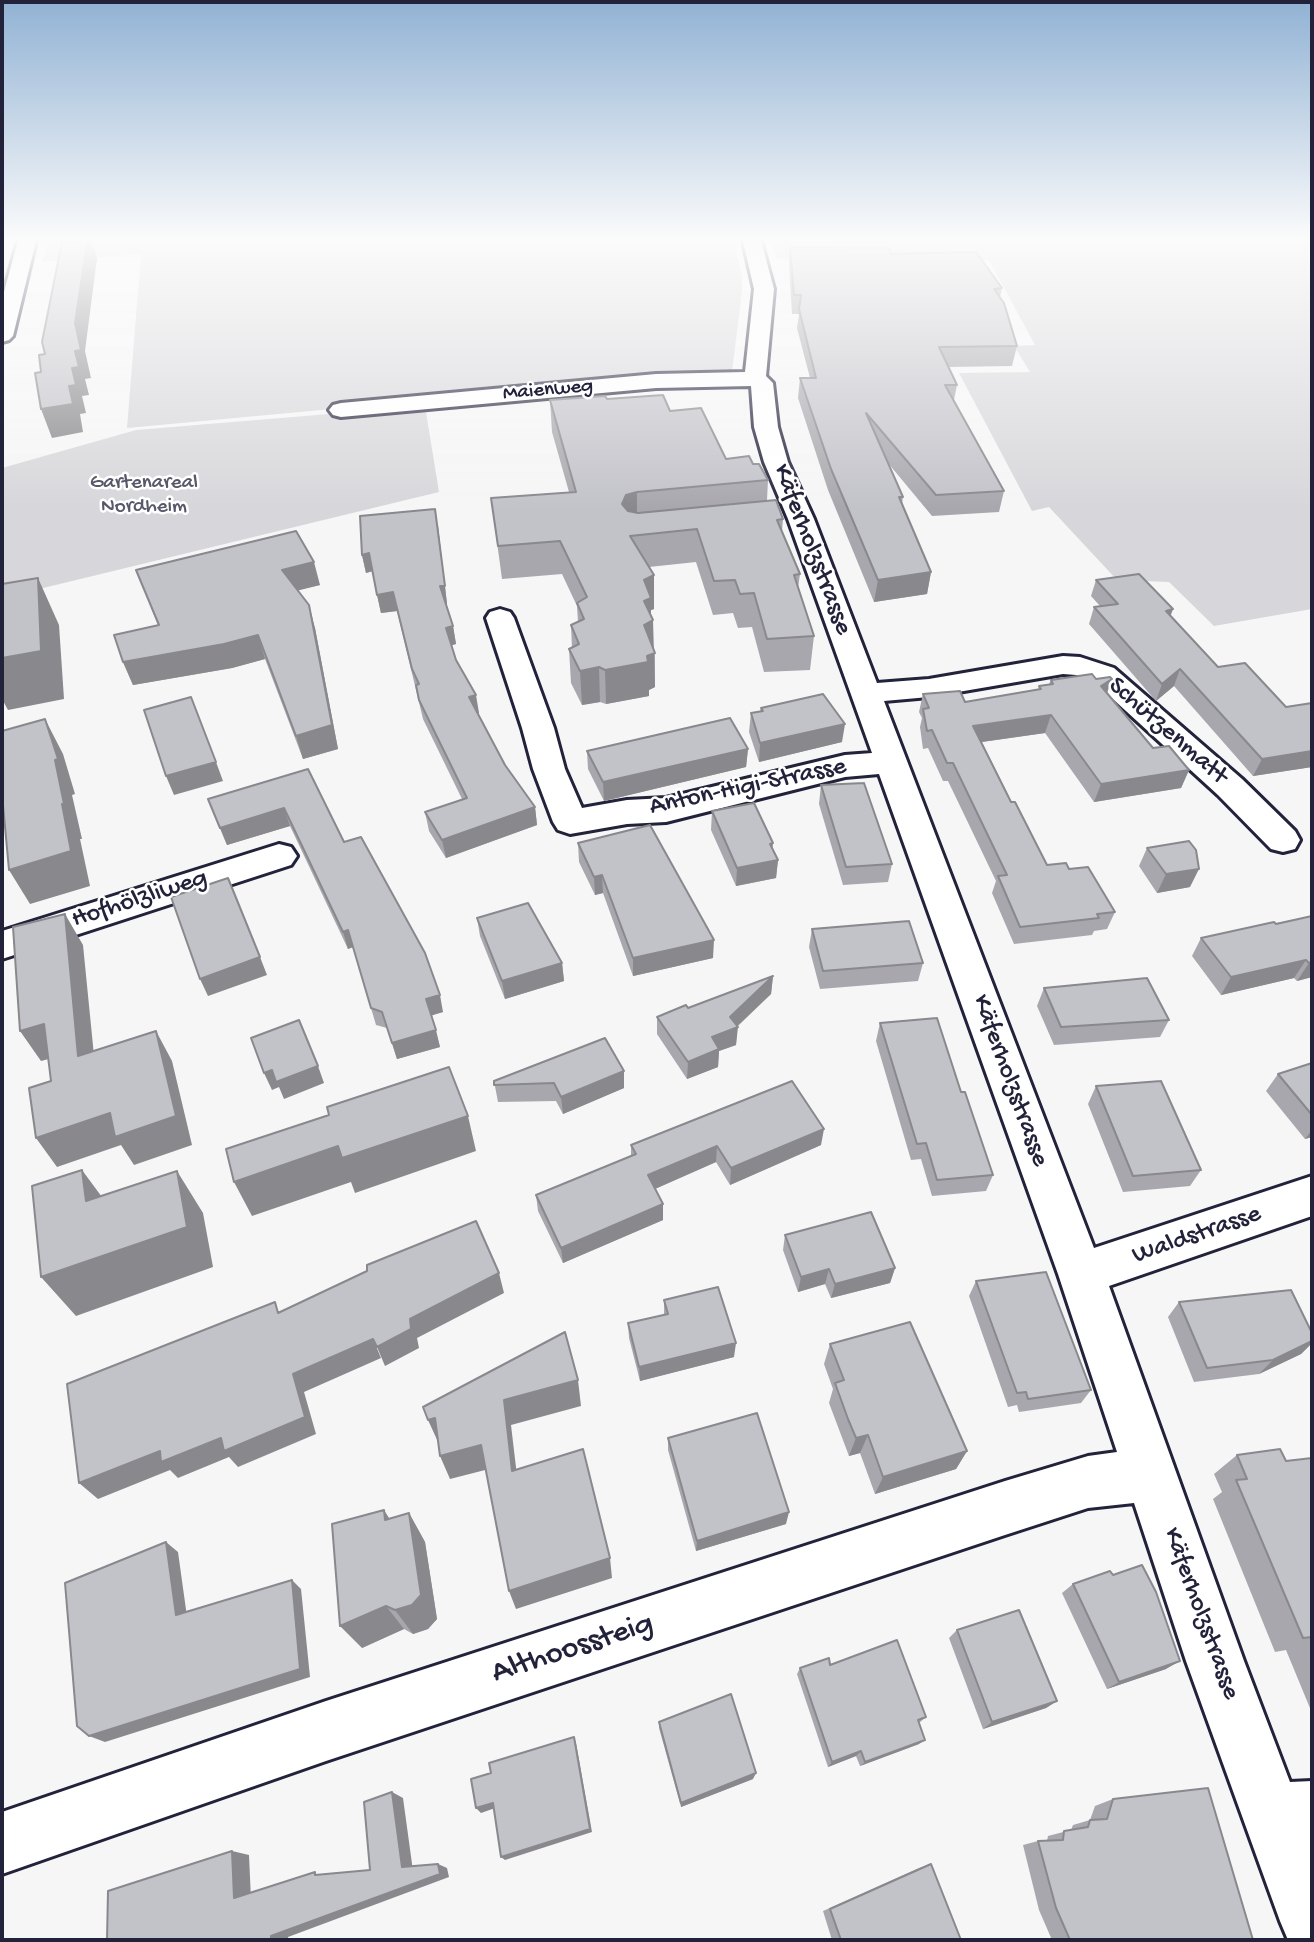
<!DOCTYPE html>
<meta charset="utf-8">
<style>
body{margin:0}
#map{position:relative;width:1314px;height:1942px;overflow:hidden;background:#f6f6f7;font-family:"Gochi Hand",sans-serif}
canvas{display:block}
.frame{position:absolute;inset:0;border:4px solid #22223b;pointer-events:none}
</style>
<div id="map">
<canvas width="1314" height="1942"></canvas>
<div class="frame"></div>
</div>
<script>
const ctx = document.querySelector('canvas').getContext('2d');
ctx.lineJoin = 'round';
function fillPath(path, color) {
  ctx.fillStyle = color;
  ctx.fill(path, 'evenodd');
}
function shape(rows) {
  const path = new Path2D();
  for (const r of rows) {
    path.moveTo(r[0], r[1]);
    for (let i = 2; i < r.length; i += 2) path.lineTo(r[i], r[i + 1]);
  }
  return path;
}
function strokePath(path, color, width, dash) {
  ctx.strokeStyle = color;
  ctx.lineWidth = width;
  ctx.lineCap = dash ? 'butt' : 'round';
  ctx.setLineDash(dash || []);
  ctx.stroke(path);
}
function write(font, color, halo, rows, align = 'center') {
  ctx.font = font + ' "Gochi Hand",sans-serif';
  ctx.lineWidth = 5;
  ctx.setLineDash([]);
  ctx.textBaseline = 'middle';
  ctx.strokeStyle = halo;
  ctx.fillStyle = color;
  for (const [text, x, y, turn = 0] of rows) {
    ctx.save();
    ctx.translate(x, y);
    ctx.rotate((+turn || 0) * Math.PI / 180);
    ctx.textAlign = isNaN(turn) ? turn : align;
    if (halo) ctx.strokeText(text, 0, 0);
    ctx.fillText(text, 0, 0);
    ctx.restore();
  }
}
const green = shape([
 [49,237,733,237,742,276,742,291,732,372,127,428,141,254,42,262],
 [770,237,1312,237,1312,609,1214,626,1169,582,1117,580,1049,507,1032,511,959,373,1030,372,1014,346,1035,345,989,260,777,259],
 [425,406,439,492,2,598,2,468,136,430]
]);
const minor = shape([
 [742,237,760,237,774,289,766,376,773,383,778,427,788,462,814,519,877,683,929,679,1063,656,1080,657,1114,668,1242,779,1295,831,1300,840,1295,849,1283,852,1271,849,1218,795,1092,680,1076,675,1063,674,929,697,884,701,1094,1248,1312,1176,1312,1216,1109,1286,1244,1661,1290,1782,1312,1781,1312,1940,1288,1940,1280,1921,1186,1661,1134,1503,1088,1508,1005,1535,326,1761,2,1874,2,1812,326,1701,1005,1481,1088,1456,1117,1452,1058,1274,879,774,845,777,666,822,627,824,570,834,558,830,553,822,533,769,522,728,486,618,490,612,500,609,510,612,514,618,554,728,565,769,582,808,627,800,666,798,845,755,872,753,788,519,764,462,754,427,751,386,656,388,341,417,333,415,329,410,333,405,341,403,656,374,745,372,754,289,742,237],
 [279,844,291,847,297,856,291,865,2,959,2,931,279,844]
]);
const major = shape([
 [19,237,37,237,13,336,9,340,2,342,2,299,19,237]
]);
const wall = shape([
 [790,247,891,254,1002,288,1000,297,1017,346,1012,366,948,367,957,385,954,400,1004,491,999,512,932,516,888,463,903,497,902,504,931,572,927,594,874,602,828,490,798,398,800,378,810,378,797,328,799,314,792,314,789,265],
 [607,399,670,411,726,459,753,464,768,480,767,500,783,519,782,532,800,574,798,588,814,636,810,670,764,672,752,627,738,628,733,613,713,615,696,562,649,567,654,575,654,609,651,610,651,617,653,650,655,653,655,687,649,690,649,696,606,704,600,702,582,705,571,683,569,649,572,648,571,625,578,622,577,606,562,574,502,579,491,498,569,492,552,432,550,400],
 [438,526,447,604,445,604,453,626,456,644,452,645,456,660,479,713,478,714,505,765,535,807,537,825,446,858,429,831,425,812,462,799,423,719,397,611,381,613,372,571,366,573,362,555],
 [136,570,320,585,298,590,315,628,338,749,303,759,265,659,232,668,133,685,123,662,158,625],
 [1096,580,1171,616,1218,667,1286,707,1312,703,1312,767,1253,776,1174,686,1156,701,1089,624,1094,607,1100,606,1091,596],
 [1051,680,1107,693,1153,748,1189,770,1181,788,1094,802,1045,733,981,742,1011,802,1047,865,1069,869,1115,912,1107,929,1094,931,1092,935,1014,944,992,893,996,881,948,781,943,781,928,748,923,749,920,727,922,718,919,712,923,694,965,702,1038,689,1039,686,1049,684],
 [761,708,842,742,759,762,749,732,751,713,760,711],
 [748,749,746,767,604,801,588,769,587,751],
 [308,769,344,842,443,1012,431,1015,440,1047,397,1059,387,1028,376,1025,353,947,348,949,290,826,227,845,208,799],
 [821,785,892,864,888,882,843,885,819,804],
 [712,811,772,850,778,860,776,878,736,886,711,830],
 [578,843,713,958,633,976,603,893,595,895,579,862],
 [1147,848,1190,887,1157,893,1139,866],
 [1312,916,1312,977,1297,981,1294,978,1221,995,1192,956,1201,938],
 [477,918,562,963,564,981,505,999,480,936],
 [812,929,923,963,918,981,820,989,809,947],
 [773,976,771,994,737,1027,736,1045,719,1051,718,1067,687,1079,657,1034,657,1017,688,1008],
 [1044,988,1169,1020,1160,1037,1054,1045,1037,1006],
 [880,1023,961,1092,993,1175,986,1191,932,1196,921,1159,911,1160,876,1041],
 [605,1038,624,1088,563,1114,556,1101,498,1102,494,1081],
 [1312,1063,1312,1137,1305,1139,1266,1091,1278,1074],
 [1096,1086,1201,1170,1190,1186,1123,1192,1088,1104],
 [631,1145,821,1145,730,1185,716,1162,655,1189,663,1220,563,1263,538,1211,536,1195,631,1156],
 [785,1235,895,1268,890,1283,831,1298,825,1284,798,1292,783,1250],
 [976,1281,1091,1390,1081,1403,1019,1412,1017,1405,1008,1407,969,1296],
 [664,1300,734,1357,640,1381,629,1338,628,1323,664,1315],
 [1179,1302,1312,1333,1312,1343,1301,1354,1259,1374,1194,1382,1168,1317],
 [830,1344,967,1451,956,1469,875,1494,860,1453,849,1456,829,1403,833,1389,824,1364],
 [668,1438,786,1524,696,1551,668,1450],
 [1237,1455,1286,1461,1312,1458,1312,1713,1286,1650,1275,1652,1213,1499,1222,1492,1214,1474],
 [409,1513,425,1542,437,1619,428,1629,413,1634,404,1629,362,1648,390,1519],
 [1073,1584,1166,1669,1107,1689,1062,1593],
 [957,1630,1057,1701,1046,1708,983,1729,949,1638],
 [830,1665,926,1717,919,1723,919,1744,860,1766,856,1756,828,1767,797,1674,800,1668],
 [659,1722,753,1779,681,1807,659,1728],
 [1113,1799,1253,1940,1052,1940,1039,1910,1023,1845,1038,1841,1047,1841,1048,1836,1071,1830,1073,1825,1090,1820,1095,1806],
 [931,1864,961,1940,832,1940,823,1911,919,1868]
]);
const shadedWall = shape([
 [88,237,90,237,97,258,85,351,91,378,85,379,89,395,82,396,86,413,80,414,83,432,52,438,41,409,69,386,75,351,75,323],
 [637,492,637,524,622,504,626,495],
 [438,526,447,604,442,604,440,586],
 [369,553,373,571,366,573,362,555],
 [314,562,320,585,288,593,282,570],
 [931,572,927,594,874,602,878,580],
 [654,575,654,609,651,610,651,621,653,620,655,687,649,690,649,696,606,704,605,670,644,659,644,580],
 [38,578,59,625,64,699,8,710,2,699,2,658],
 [393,592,397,611,381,613,377,595],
 [309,605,315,628,338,749,303,759,296,736],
 [1173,609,1167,626,1166,611],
 [453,626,456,644,449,646,446,628],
 [258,635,265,659,232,668,133,685,123,662],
 [599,667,600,702,582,705,580,671],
 [1180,669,1174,686,1156,701,1162,684],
 [1112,679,1106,696,1101,686],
 [476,695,479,713,472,715,469,697],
 [1051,715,1045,733,968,744,973,726],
 [45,719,63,754,75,794,72,795,82,839,80,839,90,886,30,904,9,870,62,804],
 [845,724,842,742,759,762,760,743],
 [748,749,746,767,604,801,603,782],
 [1312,751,1312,767,1253,776,1262,759],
 [216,762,223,781,174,795,166,776],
 [1189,770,1181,788,1094,802,1101,784],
 [535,807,537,825,446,858,442,840],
 [284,808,290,826,227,845,220,828],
 [773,843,771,861,778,860,776,878,736,886,737,868,770,844],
 [1199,869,1190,887,1157,893,1166,874],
 [602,875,603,893,595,895,594,877],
 [65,914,83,945,97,1086,78,1056],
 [348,930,353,947,348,949,343,932],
 [714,940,713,958,633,976,633,958],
 [260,957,267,975,208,996,200,979],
 [1306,960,1294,978,1221,995,1231,977],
 [1312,962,1312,977,1297,981,1309,963],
 [562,963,564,981,505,999,502,981],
 [773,976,771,994,735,1028,738,1027,736,1045,719,1051,718,1067,687,1079,688,1062,730,1017],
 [440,995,443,1012,430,1016,426,999],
 [44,1024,64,1055,41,1061,20,1031],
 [436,1030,440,1047,397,1059,392,1043],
 [156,1031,172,1061,192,1145,134,1165,121,1145,57,1167,36,1138],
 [318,1066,324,1083,284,1099,279,1087,272,1090,264,1073,272,1070],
 [624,1071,624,1088,563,1114,561,1097],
 [468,1116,476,1151,355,1193,351,1182,252,1216,234,1182,338,1146],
 [824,1129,821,1145,730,1185,731,1168],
 [1312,1130,1312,1137,1305,1139],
 [717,1146,716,1162,648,1192,648,1175],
 [82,1170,113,1212,86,1201],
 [177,1171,203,1213,213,1267,76,1316,41,1277],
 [663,1204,663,1220,563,1263,561,1248],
 [895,1268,890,1283,831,1298,835,1284],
 [829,1269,825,1284,798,1292,801,1277],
 [499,1273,504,1293,417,1338,419,1348,385,1366,377,1347,410,1319],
 [373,1339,381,1358,304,1392,316,1434,238,1467,229,1457,178,1478,170,1470,98,1499,79,1483,160,1451,293,1374],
 [1312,1341,1312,1343,1301,1354,1259,1374,1273,1360],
 [736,1343,734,1357,640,1381,639,1367],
 [578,1380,581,1406,511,1425,519,1493,512,1471,504,1400],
 [435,1418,439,1444,428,1420],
 [868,1435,860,1453,849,1456,856,1438],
 [481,1445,489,1469,450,1479,440,1456],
 [967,1451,956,1469,875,1494,883,1477],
 [384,1510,402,1539,385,1520],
 [789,1512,786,1524,696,1551,697,1541],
 [409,1513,425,1542,437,1619,428,1629,413,1634,395,1610],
 [166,1542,178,1552,188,1624,176,1615],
 [610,1558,612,1578,516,1609,509,1591],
 [292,1580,301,1589,310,1677,105,1742,89,1736],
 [386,1606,404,1629,362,1648,340,1626],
 [1180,1661,1166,1669,1107,1689,1119,1682],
 [1057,1701,1046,1708,983,1729,992,1722],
 [574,1737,576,1743,592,1832,505,1860,501,1857],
 [925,1740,919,1744,860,1766,865,1762],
 [861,1751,856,1756,828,1767,832,1762],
 [756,1773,753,1779,681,1807,681,1803],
 [392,1792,403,1798,413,1871,402,1867],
 [493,1803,498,1807,481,1813,476,1808],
 [232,1851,249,1855,251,1900,234,1898],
 [438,1864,447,1868,449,1877,288,1937,288,1940,271,1940,271,1936]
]);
const building = shape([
 [63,237,88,237,75,323,81,350,75,351,79,367,72,368,76,385,69,386,73,404,41,409,35,373,41,372,39,355,45,354,42,342,63,237],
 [790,247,889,248,891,254,976,252,1002,288,994,289,1004,303,1017,346,939,347,957,385,945,385,1004,491,936,495,866,413,903,497,899,497,931,572,878,580,831,469,800,378,816,378,799,309,801,295,794,295,790,247],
 [663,395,670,411,701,408,726,459,749,456,753,464,759,464,768,480,637,492,626,495,622,504,628,511,638,513,776,500,783,519,777,520,800,574,794,575,814,636,767,639,754,593,740,594,735,580,714,581,697,529,630,536,654,575,644,580,651,598,644,601,653,620,644,625,655,653,647,656,648,662,605,670,599,667,580,671,569,649,579,644,571,625,584,619,577,603,587,597,560,541,498,546,491,498,576,492,550,400,605,396,607,399,663,395],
 [435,509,445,586,440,586,453,626,446,628,456,660,476,695,469,697,505,765,535,807,442,840,425,812,467,798,419,700,416,685,419,684,412,669,393,592,377,595,369,553,362,555,360,516,435,509],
 [296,531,314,562,282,570,309,605,332,725,296,736,258,635,224,644,123,662,114,635,159,625,136,570,296,531],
 [1139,574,1173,609,1166,611,1218,667,1245,663,1286,707,1312,703,1312,751,1262,759,1180,669,1162,684,1094,607,1118,604,1096,580,1139,574],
 [38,578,41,651,2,658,2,584,38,578],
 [1092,674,1096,679,1110,677,1112,679,1101,686,1153,748,1169,746,1189,770,1101,784,1051,715,973,726,1011,802,1015,802,1047,865,1066,863,1069,869,1088,867,1115,912,1097,914,1099,918,1020,927,998,876,1007,875,953,763,947,763,932,730,927,731,923,709,929,708,923,694,960,691,965,702,1041,689,1039,686,1053,684,1051,680,1092,674],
 [823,694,845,724,760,743,751,713,763,711,761,708,823,694],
 [191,697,216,762,166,776,144,710,191,697],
 [730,718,748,749,603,782,587,751,730,718],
 [45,719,58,759,55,760,64,804,62,804,71,851,9,870,2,794,2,731,45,719],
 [308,769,344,842,361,837,425,953,440,995,426,999,436,1030,392,1043,382,1012,371,1008,348,930,343,932,284,808,220,828,208,799,308,769],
 [864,783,892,864,846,867,821,785,864,783],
 [754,803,773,843,770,844,778,860,737,868,712,811,754,803],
 [650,825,714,940,633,958,602,875,594,877,578,843,650,825],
 [1189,841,1196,850,1199,869,1166,874,1147,848,1189,841],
 [228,878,260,957,200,979,171,897,228,878],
 [528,903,562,963,502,981,477,918,528,903],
 [65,914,78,1056,156,1031,176,1116,115,1137,110,1113,36,1138,29,1088,51,1081,44,1024,20,1031,13,927,65,914],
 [1312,916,1312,962,1309,963,1306,960,1231,977,1201,938,1274,922,1276,924,1312,916],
 [909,921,923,963,823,971,812,929,909,921],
 [773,976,730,1017,738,1027,712,1037,719,1049,688,1062,657,1017,686,1005,688,1008,773,976],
 [1147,978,1169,1020,1061,1027,1044,988,1147,978],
 [937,1018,961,1092,965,1092,993,1175,937,1180,926,1143,917,1144,880,1023,937,1018],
 [299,1020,318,1066,276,1082,272,1070,264,1073,251,1038,299,1020],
 [605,1038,624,1071,561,1097,554,1083,494,1085,494,1081,605,1038],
 [1312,1063,1312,1115,1278,1074,1312,1063],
 [449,1067,468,1116,342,1158,338,1146,234,1182,226,1149,329,1115,327,1107,449,1067],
 [792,1081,824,1129,731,1168,717,1146,648,1175,663,1204,561,1248,536,1195,636,1154,631,1145,792,1081],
 [1161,1081,1201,1170,1133,1176,1096,1086,1161,1081],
 [82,1170,86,1201,177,1171,187,1227,41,1277,32,1186,82,1170],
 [871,1212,895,1268,835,1284,829,1269,801,1277,785,1235,871,1212],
 [476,1221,499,1273,410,1319,411,1329,377,1347,373,1339,293,1374,305,1417,224,1451,221,1438,161,1462,160,1451,79,1483,67,1384,275,1302,278,1313,367,1271,367,1265,476,1221],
 [1046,1272,1091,1390,1028,1399,1026,1392,1017,1393,976,1281,1046,1272],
 [718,1287,736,1343,639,1367,628,1323,668,1314,664,1300,718,1287],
 [1291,1290,1312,1333,1312,1341,1273,1360,1207,1368,1179,1302,1291,1290],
 [910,1322,967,1451,883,1477,868,1435,856,1438,848,1419,835,1383,844,1380,830,1344,910,1322],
 [565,1332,578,1380,504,1400,512,1471,583,1449,610,1558,509,1591,481,1445,440,1456,435,1418,428,1420,423,1407,565,1332],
 [757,1413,789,1512,697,1541,668,1438,757,1413],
 [1280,1449,1286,1461,1312,1458,1312,1637,1303,1638,1236,1480,1247,1479,1237,1455,1280,1449],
 [384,1510,385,1520,409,1513,421,1595,412,1605,395,1610,386,1606,340,1626,332,1524,384,1510],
 [166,1542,176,1615,292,1580,300,1669,89,1736,77,1726,65,1583,166,1542],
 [1142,1565,1156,1592,1180,1661,1119,1682,1073,1584,1110,1571,1113,1575,1142,1565],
 [1019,1610,1057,1701,992,1722,957,1630,1019,1610],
 [897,1640,926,1717,918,1720,925,1740,865,1762,861,1751,832,1762,800,1668,829,1658,830,1665,897,1640],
 [731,1694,756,1773,681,1803,659,1722,731,1694],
 [574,1737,590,1829,501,1857,493,1803,476,1808,471,1779,491,1773,489,1763,574,1737],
 [1208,1788,1253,1940,1070,1940,1056,1908,1038,1841,1063,1840,1064,1831,1088,1827,1090,1820,1107,1819,1113,1799,1208,1788],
 [392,1792,402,1867,438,1864,440,1874,271,1936,271,1940,107,1940,108,1891,232,1851,234,1898,315,1872,315,1875,370,1870,364,1802,392,1792],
 [931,1864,961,1940,841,1940,830,1909,931,1864]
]);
const farStreetnames = [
 ["Maienweg",548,391,-5]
];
const farParknames = [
 ["Gartenareal",144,484],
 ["Nordheim",144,508]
];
const streetNames = [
 ["Käferholzstrasse",811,550,69],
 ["Schützenmatt",1167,732,41],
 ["Anton-Higi-Strasse",748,788,-12],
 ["Hofhölzliweg",140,900,-18],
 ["Käferholzstrasse",1009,1081,70],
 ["Waldstrasse",1197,1236,-19],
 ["Käferholzstrasse",1200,1614,70]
];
const nearStreetnames = [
 ["Althoossteig",573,1650,-18]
];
fillPath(green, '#d7d7db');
strokePath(minor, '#22223b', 6);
strokePath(major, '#22223b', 6);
fillPath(minor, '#fff');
fillPath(major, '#fff');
fillPath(wall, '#a7a7ad');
fillPath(shadedWall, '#88888d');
fillPath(building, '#c2c2c9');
strokePath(building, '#88888d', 2);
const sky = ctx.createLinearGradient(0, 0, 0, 509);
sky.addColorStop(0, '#91b2d4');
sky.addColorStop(0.47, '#fbfbfb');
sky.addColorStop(1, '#fbfbfb00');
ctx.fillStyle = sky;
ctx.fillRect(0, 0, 1314, 509);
write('21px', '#22223b', '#fff', farStreetnames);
write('21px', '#58586b', '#fff', farParknames);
write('26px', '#22223b', '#fff', streetNames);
write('32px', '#22223b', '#fff', nearStreetnames);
</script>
